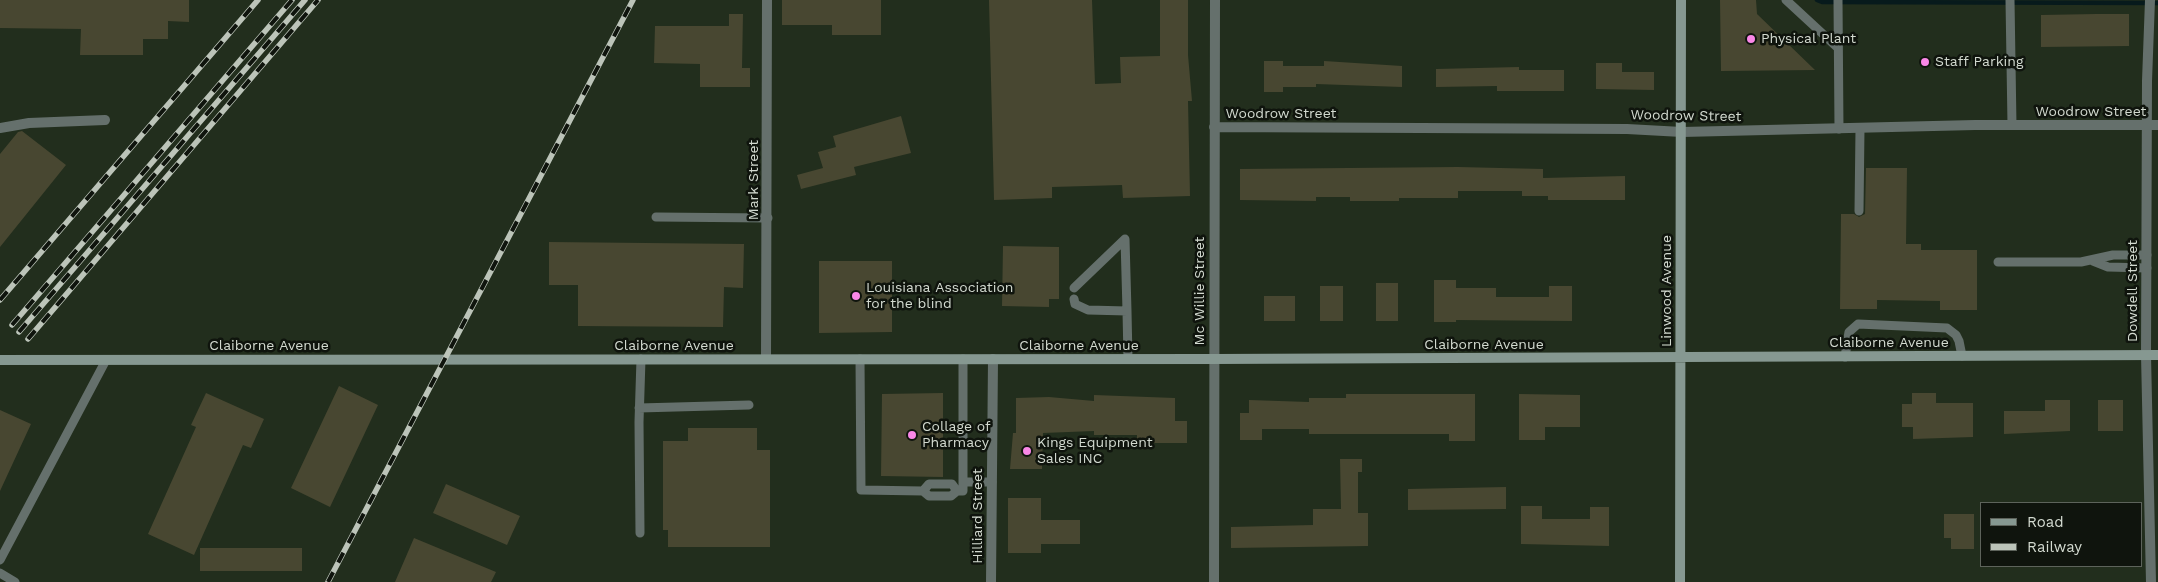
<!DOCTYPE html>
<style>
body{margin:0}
#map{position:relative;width:2158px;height:582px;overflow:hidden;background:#222e1d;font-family:"Work Sans",sans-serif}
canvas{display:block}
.legend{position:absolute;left:1980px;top:502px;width:162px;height:65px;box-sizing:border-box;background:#0f140d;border:1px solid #5d635b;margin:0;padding:6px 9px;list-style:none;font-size:15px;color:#d3dad0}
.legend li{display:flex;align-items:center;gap:10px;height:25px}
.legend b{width:25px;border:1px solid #5d635b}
</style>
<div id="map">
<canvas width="2158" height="582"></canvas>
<ul class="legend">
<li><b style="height:6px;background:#869891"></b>Road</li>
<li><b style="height:6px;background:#bcc4b9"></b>Railway</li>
</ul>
</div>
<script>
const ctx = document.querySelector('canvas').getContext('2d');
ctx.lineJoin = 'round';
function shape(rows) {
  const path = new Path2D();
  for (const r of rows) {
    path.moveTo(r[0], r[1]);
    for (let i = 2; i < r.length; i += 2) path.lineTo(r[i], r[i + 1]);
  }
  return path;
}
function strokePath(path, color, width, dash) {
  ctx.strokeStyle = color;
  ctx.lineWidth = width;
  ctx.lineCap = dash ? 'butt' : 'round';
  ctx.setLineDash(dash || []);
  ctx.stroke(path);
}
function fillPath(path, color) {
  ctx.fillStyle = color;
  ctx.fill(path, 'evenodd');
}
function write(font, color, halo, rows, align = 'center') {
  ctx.font = font + ' "Work Sans",sans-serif';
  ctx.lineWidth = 5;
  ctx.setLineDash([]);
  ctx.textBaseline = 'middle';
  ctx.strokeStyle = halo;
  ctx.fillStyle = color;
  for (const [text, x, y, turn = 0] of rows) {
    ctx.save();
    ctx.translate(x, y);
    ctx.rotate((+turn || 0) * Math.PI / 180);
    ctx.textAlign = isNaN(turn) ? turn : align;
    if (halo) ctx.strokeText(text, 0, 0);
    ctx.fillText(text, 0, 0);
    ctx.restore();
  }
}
const stream = shape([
 [1817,0,1822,2,2158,3]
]);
const building = shape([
 [0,0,189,0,189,22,168,21,168,39,143,39,143,55,80,55,81,29,0,28],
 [782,0,881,0,881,35,832,35,832,25,782,25],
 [989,0,1092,0,1095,84,1121,83,1120,57,1160,56,1160,0,1188,0,1188,55,1192,101,1188,101,1190,196,1123,198,1122,185,1052,187,1052,198,994,200],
 [1720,0,1756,0,1757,14,1815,70,1721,71],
 [729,14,743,14,742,68,750,68,750,87,700,87,700,64,654,63,655,26,729,26],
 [2097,14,2129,14,2129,46,2041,47,2041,15],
 [1264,61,1283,61,1283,66,1324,66,1324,61,1402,66,1402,87,1316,84,1316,87,1283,87,1283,92,1264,92],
 [1596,63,1622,63,1622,72,1654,72,1654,90,1596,89],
 [1519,67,1519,70,1564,70,1564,91,1497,91,1497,86,1436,87,1436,69],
 [901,116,911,153,854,167,856,175,801,189,797,175,823,168,818,152,836,147,833,136],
 [22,131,66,165,0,247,0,154,18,132],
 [1458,167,1543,169,1543,178,1625,176,1625,200,1548,200,1548,196,1522,196,1522,191,1458,191,1458,198,1399,198,1399,201,1350,201,1350,197,1316,197,1316,201,1240,200,1240,169],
 [1866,168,1907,168,1906,244,1921,244,1921,250,1977,250,1977,310,1940,310,1940,301,1877,300,1877,309,1840,309,1841,214,1854,214,1859,217,1865,214],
 [549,242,744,244,743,288,724,287,723,327,578,326,578,285,549,285],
 [1003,246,1059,247,1059,299,1049,299,1049,307,1002,306],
 [819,261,892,261,892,332,819,333],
 [1434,280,1456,280,1456,288,1496,288,1496,297,1549,297,1549,286,1572,286,1572,321,1456,320,1456,322,1434,322],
 [1376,283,1398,283,1398,321,1376,321],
 [1320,286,1343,286,1343,321,1320,321],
 [1264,296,1295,296,1295,321,1264,321],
 [339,386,378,405,330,507,291,488],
 [206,393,264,419,251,448,243,445,194,555,148,534,196,427,191,425],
 [943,393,943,477,881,476,882,394],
 [1912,393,1936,393,1936,403,1973,403,1973,437,1913,439,1913,427,1902,427,1902,404,1912,404],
 [1346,394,1475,394,1475,441,1449,441,1449,434,1309,434,1309,429,1262,429,1262,440,1240,440,1240,413,1249,413,1249,400,1309,402,1309,398,1346,398],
 [1519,394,1580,395,1580,427,1545,427,1545,440,1519,440],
 [1094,395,1175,398,1175,421,1187,421,1187,443,1137,443,1137,435,1094,435,1094,431,1043,433,1042,469,1010,469,1013,433,1016,433,1016,398,1049,397,1094,401],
 [2045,400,2070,400,2070,431,2004,434,2004,411,2045,411],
 [2098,400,2123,400,2123,431,2098,431],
 [0,410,31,424,0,491],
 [688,428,757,428,757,450,770,450,770,547,668,547,668,530,663,530,663,441,688,441],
 [1340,459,1362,459,1362,472,1358,472,1358,513,1368,513,1368,546,1231,548,1231,527,1313,525,1313,509,1341,509],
 [446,484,520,516,507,545,433,513],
 [1506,487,1506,509,1408,510,1408,489],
 [1008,498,1041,498,1041,520,1080,520,1080,544,1041,544,1041,553,1008,553],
 [1521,506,1542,506,1542,519,1590,519,1590,507,1609,507,1609,546,1521,544],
 [1944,514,1974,514,1974,549,1951,549,1951,538,1944,538],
 [414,538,496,572,491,582,395,582],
 [200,548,302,548,302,571,200,571]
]);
const lane = shape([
 [1786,0,1838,48],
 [1838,0,1839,129],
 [2010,0,2012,125],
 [1859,211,1860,129],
 [656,217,768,218],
 [2093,261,2108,267,2147,268],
 [1998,262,2081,262,2113,255,2147,255],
 [1074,288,1125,239,1127,311],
 [1074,299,1075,304,1088,310,1127,311,1128,359],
 [1845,357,1849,332,1858,324,1947,328,1956,335,1959,341,1962,356],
 [860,359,861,490,923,491],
 [639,408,749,405],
 [963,482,992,482],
 [957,491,952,484,929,484,923,491,929,496,951,496,957,491,963,491,963,359],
 [640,533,639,422,641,359],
 [0,560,106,360],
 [0,573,15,582]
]);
const street = shape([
 [2150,0,2147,81,2146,355,2151,582],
 [1214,127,1627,129,1682,132,1975,125,2158,125],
 [0,128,29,123,105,120],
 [766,359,767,0],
 [991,582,993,359],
 [1214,582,1215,0]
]);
const secondary = shape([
 [0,360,1214,359,2158,355],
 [1680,582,1681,0]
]);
const rail = shape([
 [0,300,258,0],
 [12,325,292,0],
 [19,332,305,0],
 [28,339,318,0],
 [328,582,633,0]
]);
const markers = [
 [1751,39,5,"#fa87e7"],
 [1925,62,5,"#fa87e7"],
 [856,296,5,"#fa87e7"],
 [912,435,5,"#fa87e7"],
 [1027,451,5,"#fa87e7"]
];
const poiNames = [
 ["Physical Plant",1761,39],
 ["Staff Parking",1935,62],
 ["Louisiana Association",866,288],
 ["for the blind",866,304],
 ["Collage of",922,427],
 ["Pharmacy",922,443],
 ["Kings Equipment",1037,443],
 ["Sales INC",1037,459]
];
const streetNames = [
 ["Woodrow Street",2091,112],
 ["Woodrow Street",1281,114],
 ["Woodrow Street",1686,116,1],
 ["Mark Street",754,180,-90],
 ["Mc Willie Street",1200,291,-90],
 ["Linwood Avenue",1667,291,-90],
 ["Dowdell Street",2133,291,-90],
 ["Claiborne Avenue",1889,343],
 ["Claiborne Avenue",1484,345],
 ["Claiborne Avenue",269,346],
 ["Claiborne Avenue",674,346],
 ["Claiborne Avenue",1079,346],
 ["Hilliard Street",978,516,-90]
];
strokePath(stream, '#071a1c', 4.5);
fillPath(building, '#484731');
strokePath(lane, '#65706c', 9);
strokePath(street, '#65706c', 10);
strokePath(secondary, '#869891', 10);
strokePath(rail, '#bcc4b9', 5.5);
strokePath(rail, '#0f140d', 4, [11]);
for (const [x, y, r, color] of markers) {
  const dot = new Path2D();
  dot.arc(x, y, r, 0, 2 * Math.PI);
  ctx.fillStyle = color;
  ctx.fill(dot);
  strokePath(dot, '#0f140d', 2);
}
write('14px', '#d3dad0', '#0f140d', poiNames, 'left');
write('14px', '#d3dad0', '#0f140d', streetNames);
</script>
